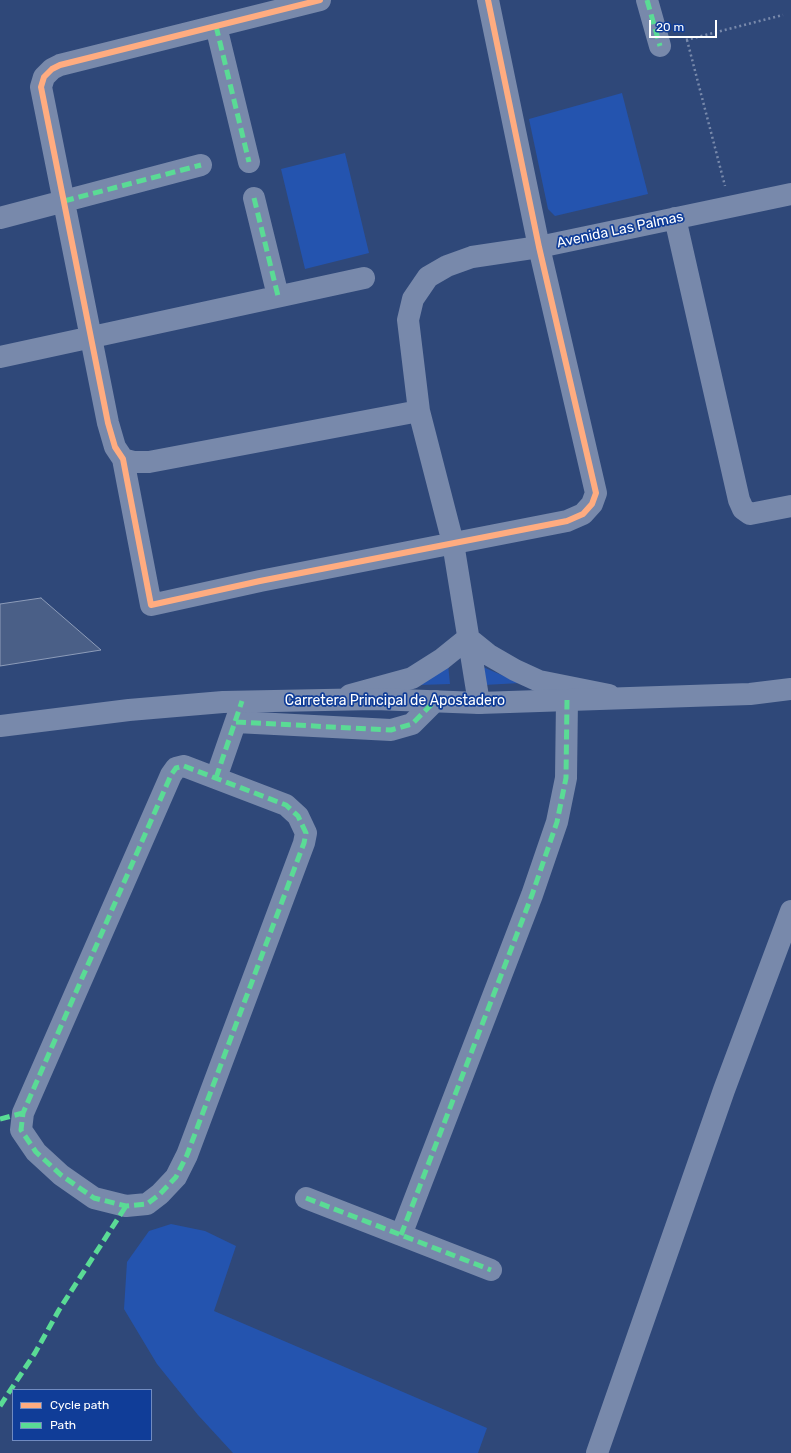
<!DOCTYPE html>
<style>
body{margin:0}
#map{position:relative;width:791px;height:1453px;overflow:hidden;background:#2f4879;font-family:Rubik,sans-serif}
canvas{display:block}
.legend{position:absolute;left:12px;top:1389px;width:140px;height:52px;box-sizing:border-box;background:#103d98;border:1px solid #708bc1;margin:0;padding:5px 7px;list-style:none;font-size:12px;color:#fff}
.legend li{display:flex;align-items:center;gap:8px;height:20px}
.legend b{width:20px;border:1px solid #708bc1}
.scale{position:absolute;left:649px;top:20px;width:68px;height:18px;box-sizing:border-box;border:2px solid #fff;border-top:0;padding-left:5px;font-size:12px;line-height:14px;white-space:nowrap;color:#fff;-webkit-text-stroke:3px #103d98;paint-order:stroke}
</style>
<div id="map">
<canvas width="791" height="1453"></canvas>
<ul class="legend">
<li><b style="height:5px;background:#ffac80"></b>Cycle path</li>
<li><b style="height:5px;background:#5adb95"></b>Path</li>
</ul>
<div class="scale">20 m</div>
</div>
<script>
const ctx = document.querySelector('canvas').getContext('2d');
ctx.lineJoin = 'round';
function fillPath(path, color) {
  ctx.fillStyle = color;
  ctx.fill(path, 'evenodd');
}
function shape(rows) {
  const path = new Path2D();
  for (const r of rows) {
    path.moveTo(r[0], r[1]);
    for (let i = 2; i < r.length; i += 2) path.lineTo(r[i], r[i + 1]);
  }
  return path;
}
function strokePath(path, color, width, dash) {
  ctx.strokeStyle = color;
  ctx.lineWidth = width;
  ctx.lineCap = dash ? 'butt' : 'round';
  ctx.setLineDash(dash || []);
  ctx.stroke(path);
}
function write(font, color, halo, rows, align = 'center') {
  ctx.font = font + ' Rubik,sans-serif';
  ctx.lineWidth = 3.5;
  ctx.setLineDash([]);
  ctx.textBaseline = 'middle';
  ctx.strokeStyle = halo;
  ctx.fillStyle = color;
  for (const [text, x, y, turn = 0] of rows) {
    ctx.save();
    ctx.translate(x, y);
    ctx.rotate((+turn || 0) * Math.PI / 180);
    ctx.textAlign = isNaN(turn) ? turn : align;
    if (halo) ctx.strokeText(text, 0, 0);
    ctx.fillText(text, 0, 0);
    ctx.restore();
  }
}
const green = shape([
 [622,93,648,194,555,216,548,209,529,119],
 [345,153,369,253,305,269,281,169],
 [448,664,450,684,419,685],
 [483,667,520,683,484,685],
 [171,1224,205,1231,236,1246,214,1311,487,1428,478,1453,233,1453,198,1415,157,1364,124,1309,127,1262,149,1231]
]);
const building = shape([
 [41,598,101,650,0,666,0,604,41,598]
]);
const path = shape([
 [686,40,783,15],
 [687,40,725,186]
]);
const minor = shape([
 [320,0,60,65,52,69,44,77,41,87,108,423,115,447,123,459,151,605,260,581,567,521,583,514,592,504,596,493,539,247,488,0],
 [647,0,660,46],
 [216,26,249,162],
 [254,198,278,296],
 [0,218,201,165],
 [675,218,739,500,743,509,750,514,791,506],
 [0,357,364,278],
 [123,459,134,462,149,462,419,411],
 [350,695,412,678,442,659,468,638,489,655,515,670,539,681,609,695],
 [479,703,453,543,419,411,408,320,413,299,428,277,447,266,472,257,539,247,791,194],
 [236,722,391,730,412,724,435,701],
 [184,766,286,805,298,816,306,833,304,843,187,1155,176,1177,160,1194,147,1204,126,1206,94,1198,61,1175,36,1152,21,1130,23,1113,171,775,176,768,184,766],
 [216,778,240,709],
 [306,1198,491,1270],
 [401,1235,532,895,557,822,566,778,567,700],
 [597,1453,724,1090,791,911]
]);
const tertiary = shape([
 [0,726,129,710,223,702,375,699,479,703,750,694,791,689]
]);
const quiet = shape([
 [647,0,660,46],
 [216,26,249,162],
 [254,198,278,296],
 [64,201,201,165],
 [236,722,391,730,412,724,435,701],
 [184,766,286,805,298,816,306,833,304,843,187,1155,176,1177,160,1194,147,1204,126,1206,94,1198,61,1175,36,1152,21,1130,23,1113,171,775,176,768,184,766],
 [216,778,242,701],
 [0,1119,23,1113],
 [306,1198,491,1270],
 [401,1235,532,895,557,822,566,778,567,700],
 [0,1406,35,1353,59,1310,126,1206]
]);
const cycleway = shape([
 [320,0,60,65,52,69,44,77,41,87,108,423,115,447,123,459,151,605,260,581,567,521,583,514,592,504,596,493,539,247,488,0]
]);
const streetNames = [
 ["Avenida Las Palmas",620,230,-12],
 ["Carretera Principal de Apostadero",395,701]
];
fillPath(green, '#2454af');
fillPath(building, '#4a5f87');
strokePath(building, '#8d9cb9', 1);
strokePath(path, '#7889ab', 2.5, [2, 3]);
strokePath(minor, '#7889ab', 22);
strokePath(tertiary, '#7889ab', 22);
strokePath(quiet, '#5adb95', 5, [10, 5]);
strokePath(cycleway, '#ffac80', 6);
write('14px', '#fff', '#103d98', streetNames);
</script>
